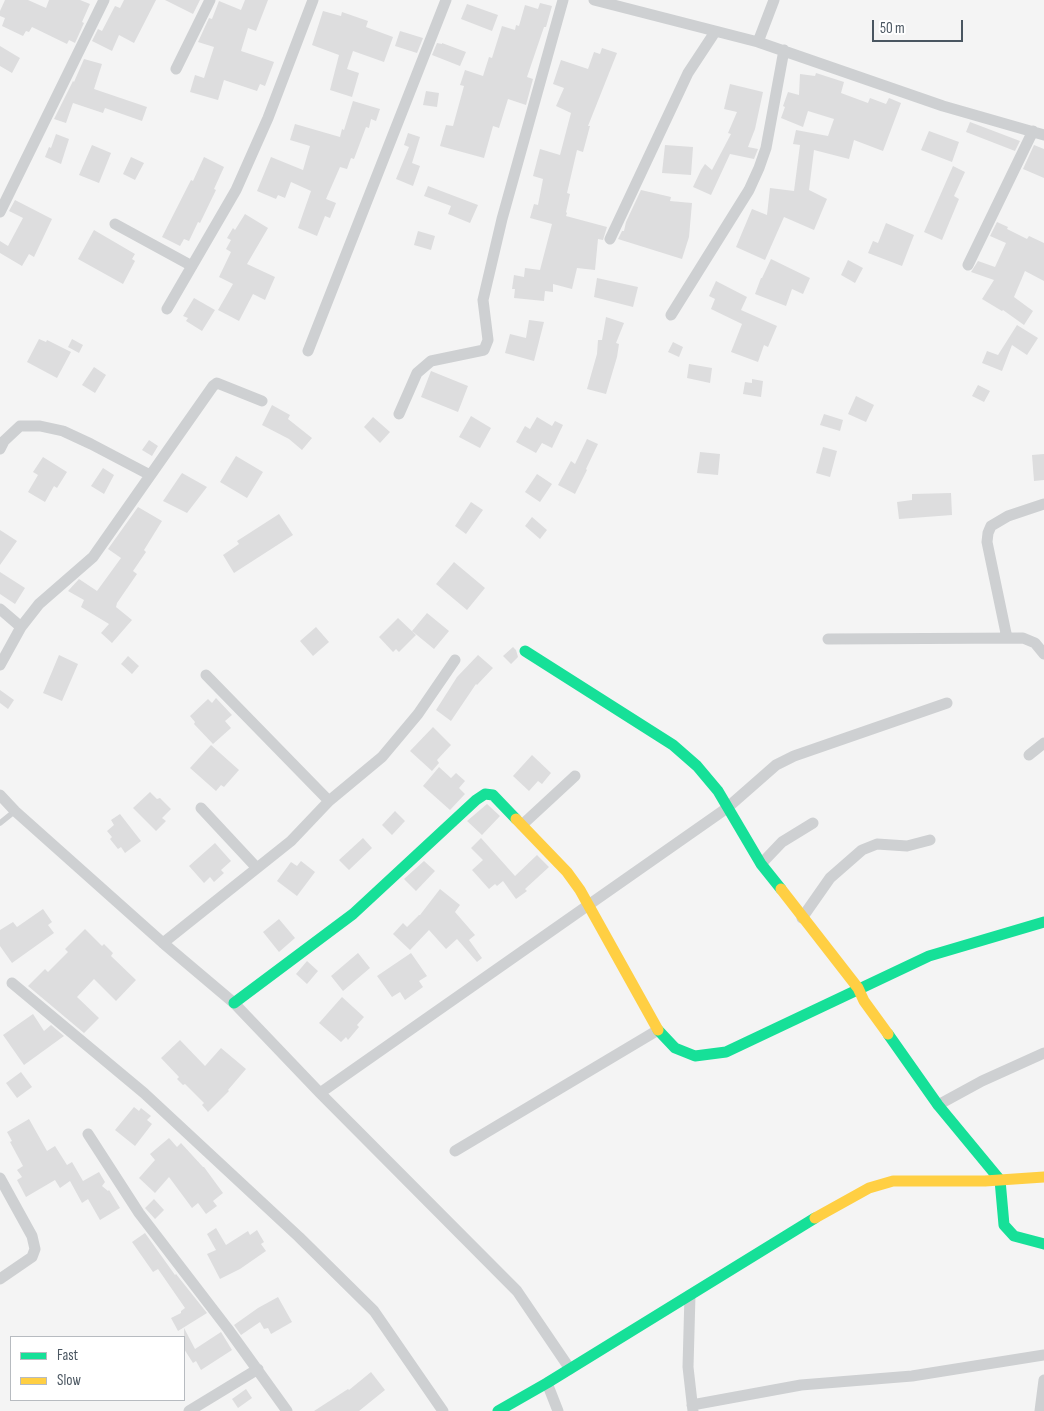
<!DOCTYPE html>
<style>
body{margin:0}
#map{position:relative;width:1044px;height:1411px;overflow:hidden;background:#f4f4f4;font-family:"Sofia Sans Condensed",sans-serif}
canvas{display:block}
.legend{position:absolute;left:10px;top:1336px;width:175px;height:65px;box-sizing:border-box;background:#fff;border:1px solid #b7bbc0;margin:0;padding:6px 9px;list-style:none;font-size:15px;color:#4a5661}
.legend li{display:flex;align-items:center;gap:10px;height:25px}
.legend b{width:25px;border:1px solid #b7bbc0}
.scale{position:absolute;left:872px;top:20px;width:91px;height:22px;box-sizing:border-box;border:2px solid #4a5661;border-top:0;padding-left:6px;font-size:15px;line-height:18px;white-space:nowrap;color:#4a5661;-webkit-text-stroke:4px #fff;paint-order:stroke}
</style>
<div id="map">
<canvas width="1044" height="1411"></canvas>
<ul class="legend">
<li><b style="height:6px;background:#16e098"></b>Fast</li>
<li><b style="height:6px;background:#ffcf43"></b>Slow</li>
</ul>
<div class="scale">50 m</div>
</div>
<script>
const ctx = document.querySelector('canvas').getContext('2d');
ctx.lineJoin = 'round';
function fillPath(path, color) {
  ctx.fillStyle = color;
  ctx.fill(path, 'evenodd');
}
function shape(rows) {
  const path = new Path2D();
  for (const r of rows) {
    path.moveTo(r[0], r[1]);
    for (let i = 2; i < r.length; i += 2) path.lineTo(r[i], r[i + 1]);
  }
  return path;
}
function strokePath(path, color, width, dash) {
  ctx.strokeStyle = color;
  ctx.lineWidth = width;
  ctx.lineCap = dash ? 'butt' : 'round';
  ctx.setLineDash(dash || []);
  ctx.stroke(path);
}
const building = shape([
 [5,0,28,0,46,8,49,0,80,0,90,4,82,22,84,23,75,43,69,40,67,44,32,27,29,32,26,31,23,36,2,26,5,18,0,16,0,11],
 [124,0,156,0,134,43,119,35,112,51,92,41,98,29,102,31,115,6,120,8],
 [165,0,200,0,193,14],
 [245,0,268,0,256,31,248,28,241,51,274,62,265,86,260,84,257,91,224,80,218,100,190,92,195,75,204,78,214,47,198,42,209,18,212,19,219,1,241,10],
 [540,3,552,6,546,27,544,27,527,77,533,79,526,105,508,99,499,128,493,126,484,158,440,146,446,125,453,126,464,86,460,85,465,70,483,76,489,57,492,58,502,26,515,30,516,25,519,26,525,5,538,9],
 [467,4,498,15,492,31,461,19],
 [323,11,341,16,342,12,368,21,366,27,393,37,384,62,353,51,347,69,359,73,352,97,330,90,339,55,312,45],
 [400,31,423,38,417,53,395,46],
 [437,43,442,44,442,43,466,52,460,66,432,55],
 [0,46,20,58,12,73,0,66],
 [602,48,617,53,588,126,590,126,583,152,577,150,567,193,570,194,566,212,567,213,566,216,607,227,603,240,598,239,595,270,577,268,572,289,553,284,553,292,545,291,544,301,514,298,515,289,512,289,514,275,524,277,525,268,540,270,552,224,530,218,534,204,538,205,543,179,533,176,540,149,560,155,571,113,556,106,564,88,553,84,561,60,588,69,594,52,600,54],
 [84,59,102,64,94,89,147,107,142,121,105,108,103,113,73,103,66,123,54,119,73,81,74,82],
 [816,73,844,82,841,93,868,103,870,98,886,104,889,98,901,103,883,151,854,140,849,159,814,150,809,190,827,199,814,230,784,217,765,260,736,247,752,209,767,215,770,188,794,191,800,145,793,144,796,130,828,136,834,119,808,111,803,127,781,118,785,107,783,106,788,92,799,95,800,74,815,76],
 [730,84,763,92,755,129,748,147,758,149,754,159,730,154,711,195,693,187,701,170,705,164,712,170,731,134,728,133,737,112,724,109],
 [426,91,439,93,437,107,423,105],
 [353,101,380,109,376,121,371,119,369,128,366,127,354,159,351,158,347,169,340,167,326,199,336,203,330,218,325,216,317,236,298,228,311,191,291,182,285,198,278,195,276,199,257,191,271,157,303,170,310,146,290,140,295,124,340,137,342,129,344,130],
 [970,122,1020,141,1015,151,966,132],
 [929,131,959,142,952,162,921,150],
 [408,133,420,137,412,163,420,166,413,186,396,179,409,147,404,145],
 [56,134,69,139,61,164,45,157,49,147,51,148],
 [92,145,111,153,99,183,79,175],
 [665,145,693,147,691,175,662,173],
 [1034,145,1044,149,1044,178,1023,169],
 [131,157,144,163,135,180,123,174],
 [204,157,224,167,214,189,216,190,200,223,198,222,189,241,184,239,180,246,162,237,191,180,193,181],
 [953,166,965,172,954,196,959,199,942,240,924,232],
 [428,186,478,205,470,223,448,214,451,206,424,196],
 [641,190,671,197,670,201,692,203,689,237,682,259,618,239,622,231,624,231,626,222],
 [15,200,52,219,34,257,29,254,22,266,0,253,0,241,8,246,23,218,9,211],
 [245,214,268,228,247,264,275,277,265,300,253,294,239,321,218,310,233,284,219,277,231,252,226,249,231,240,227,238,233,228,235,230],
 [997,222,1008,227,1007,229,1027,239,1029,236,1044,243,1044,281,1025,271,1014,297,1033,311,1024,325,1003,310,1002,311,982,299,994,280,971,272,978,261,995,267,1006,243,990,236],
 [886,223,914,235,902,266,868,253,873,241,878,243],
 [94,230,135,254,132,259,135,261,123,284,78,259],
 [418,231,435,236,431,250,414,245],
 [771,259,810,278,803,294,792,289,786,306,755,294,761,278,762,278],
 [848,260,863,268,855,283,841,275],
 [597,278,638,287,633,307,594,297],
 [716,281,747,297,741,310,777,326,768,347,764,345,758,362,731,352,742,324,711,309,715,299,709,296],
 [194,298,215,310,202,331,186,321,188,318,183,316],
 [606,317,624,323,616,343,619,344,617,357,606,394,587,389,597,354,598,340,602,340],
 [529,320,544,322,534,361,505,353,510,334,526,338],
 [1017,325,1038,338,1027,355,1012,345,1002,371,982,363,987,351,998,355],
 [39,339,46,342,47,340,71,352,57,378,27,362],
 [72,339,83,345,79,353,68,347],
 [673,342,683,347,679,357,668,352],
 [689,364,712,368,710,383,687,378],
 [94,367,106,375,95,393,82,385],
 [431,371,468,386,458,412,421,397],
 [752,379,763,381,761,397,743,394,745,382,752,383],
 [978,385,990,391,984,402,972,396],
 [856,396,874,405,866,422,848,414],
 [272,405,290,415,288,419,312,438,302,450,289,439,262,425],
 [824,414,843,420,840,431,820,425],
 [471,416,491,428,480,448,459,437],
 [373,417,390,432,380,443,364,427],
 [537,417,552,426,555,421,563,425,552,448,542,443,536,453,516,442,525,426,530,429],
 [587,439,598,444,586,469,587,470,575,494,558,485,571,461,575,464],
 [149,440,158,446,152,456,142,450],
 [823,447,837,451,830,477,816,473],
 [700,452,720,454,718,475,697,473],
 [1044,454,1044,480,1034,481,1032,455],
 [236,456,263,472,247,498,220,482],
 [43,457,67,472,57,488,54,486,45,502,28,492,38,475,33,472],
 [103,468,114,475,104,494,91,486],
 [182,473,207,487,187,513,163,501],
 [537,474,552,484,540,502,525,492],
 [951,493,952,515,899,519,897,502,912,500,912,494],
 [471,502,483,510,466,534,455,526],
 [138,507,162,521,144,550,146,552,133,571,137,574,117,603,116,607,132,620,112,643,101,633,109,624,81,607,84,600,68,591,79,579,97,591,121,558,108,549],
 [279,514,293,535,234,573,223,555,239,544,237,541],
 [532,517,547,530,540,539,525,526],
 [0,530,17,541,0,565],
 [454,562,485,588,467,610,436,584],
 [0,572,25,588,15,604,0,594],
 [427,613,449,631,434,649,412,631],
 [398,618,416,635,399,652,396,649,393,652,379,637],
 [316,627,329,642,313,656,300,641],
 [513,647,516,650,518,657,511,664,503,656],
 [59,655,78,664,62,701,43,693],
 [478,655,493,668,477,685,476,684,451,721,436,710,457,677],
 [128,656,139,666,132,674,121,664],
 [0,690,14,700,8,709,0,703],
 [216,698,232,715,225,721,231,728,213,744,194,724,195,722,190,716,208,699,212,703],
 [433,727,451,745,437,760,439,763,432,771,410,751],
 [211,745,239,770,224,787,221,785,216,791,190,768],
 [532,755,551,773,542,784,538,781,529,791,513,776],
 [439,767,451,778,456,773,465,781,459,788,465,794,450,810,423,786],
 [150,792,157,799,160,798,171,809,162,818,166,821,156,831,133,808],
 [487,804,500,816,482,835,467,821],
 [395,811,405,821,392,835,382,825],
 [120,814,141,841,125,853,121,847,118,849,110,839,112,837,107,831,114,825,111,820],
 [363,838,372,848,349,870,339,860],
 [481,838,515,876,537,855,549,867,525,889,527,891,516,899,503,881,497,886,495,884,489,889,472,870,483,860,471,848],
 [215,843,231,861,221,870,224,873,214,882,210,877,204,883,189,866],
 [301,861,315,872,297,896,277,881,291,862,297,866],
 [424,861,435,871,416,891,404,879],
 [440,889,460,905,455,912,475,935,469,940,482,958,477,962,457,939,446,949,429,930,410,950,393,934,403,923,407,927,419,915,420,915],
 [43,909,52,922,48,925,54,933,12,963,0,946,0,930,13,922,17,927],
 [279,919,295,938,279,952,263,932],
 [85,929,102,946,104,944,113,953,111,956,136,980,116,1001,94,979,77,997,99,1018,84,1033,28,986,45,969,48,972,68,952,65,949],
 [358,953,370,968,343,991,331,976],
 [411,953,427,976,419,981,423,987,405,1000,400,992,392,997,377,976],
 [307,961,318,971,307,984,296,974],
 [342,997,364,1017,357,1025,359,1027,348,1040,346,1037,341,1042,319,1023],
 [33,1014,44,1031,51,1025,64,1036,24,1065,3,1035],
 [180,1040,205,1066,221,1048,246,1069,228,1090,229,1091,208,1112,202,1105,204,1103,185,1084,183,1085,177,1079,179,1077,161,1058],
 [21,1072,32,1087,17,1098,6,1083],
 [134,1107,139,1111,141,1108,151,1116,147,1120,152,1124,135,1146,115,1130],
 [29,1119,47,1151,55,1146,67,1165,72,1162,83,1181,99,1172,105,1182,102,1186,108,1191,109,1190,120,1208,100,1220,88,1199,82,1203,70,1181,60,1188,55,1180,26,1197,17,1180,22,1177,17,1170,23,1166,10,1142,12,1141,7,1132],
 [169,1138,177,1147,181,1143,203,1167,204,1167,223,1193,213,1201,217,1206,206,1214,198,1203,192,1208,169,1177,155,1193,139,1178,155,1160,150,1154],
 [154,1199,164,1210,155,1219,145,1208],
 [216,1228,226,1245,248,1231,250,1235,257,1230,264,1242,261,1244,266,1251,240,1269,220,1279,207,1254,216,1250,207,1234],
 [145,1233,175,1275,176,1274,207,1313,178,1331,171,1318,181,1313,181,1311,185,1308,158,1269,153,1272,132,1242],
 [278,1297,292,1322,271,1334,268,1328,264,1329,260,1322,241,1335,234,1325,258,1308],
 [184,1328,195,1349,221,1332,232,1350,201,1370,196,1361,193,1363,184,1349],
 [371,1372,385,1390,359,1411,314,1411,348,1389,349,1390],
 [246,1389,252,1398,238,1408,232,1399]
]);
const lane = shape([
 [0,823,15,811]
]);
const street = shape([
 [594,0,758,42,943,106,1044,135],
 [758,42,774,0],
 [176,69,210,0],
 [0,212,104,0],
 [115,224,192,266],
 [610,239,688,73,715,32],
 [968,265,1033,131],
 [167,309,236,190,268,118,313,0],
 [671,315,749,190,759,168,766,148,784,50],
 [308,351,446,0],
 [399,414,417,373,431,361,484,350,488,340,483,300,502,219,563,0],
 [0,449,4,441,20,426,40,426,63,431,91,444,150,475],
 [0,609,21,627],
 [1007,638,987,542,988,533,991,526,1008,516,1044,504],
 [828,639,1023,638,1035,643,1044,654],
 [0,665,21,627,39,604,93,557,213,386,217,383,262,401],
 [206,675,329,801],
 [1029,755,1044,743],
 [0,795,15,811,163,943,234,1003,320,1093,517,1291,570,1369],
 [201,808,256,867],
 [522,825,575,776],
 [761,864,782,842,813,823],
 [802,918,830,878,862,850,877,844,907,846,930,840],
 [163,943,291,841,329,801,382,757,418,714,455,660],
 [12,983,144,1093,299,1237,374,1311,443,1411],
 [320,1093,727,808,776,765,794,756,947,703],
 [938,1105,982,1081,1044,1053],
 [88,1134,139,1213,228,1329,287,1411],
 [455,1151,658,1030],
 [0,1178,32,1236,35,1249,32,1257,0,1279],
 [690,1295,688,1367,693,1411],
 [547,1383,558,1411],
 [692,1405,801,1385,912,1376,1044,1355],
 [189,1411,258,1369],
 [1040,1411,1044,1380]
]);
const fast = shape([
 [525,651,673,745,697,766,718,791,761,864,781,889],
 [234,1003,353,914,476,800,485,794,493,795,516,819],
 [658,1030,675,1048,695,1056,726,1052,929,956,1044,922],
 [888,1034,938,1105,1000,1180,1004,1225,1014,1236,1044,1244],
 [498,1411,547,1383,815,1218]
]);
const slow = shape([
 [516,819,567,872,580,890,658,1030],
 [781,889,858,988,864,1001,888,1034],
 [815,1218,869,1188,893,1181,985,1181,1044,1177]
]);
fillPath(building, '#ddddde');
strokePath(lane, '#ced0d2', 5.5);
strokePath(street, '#ced0d2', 11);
strokePath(fast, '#16e098', 11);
strokePath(slow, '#ffcf43', 11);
</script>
